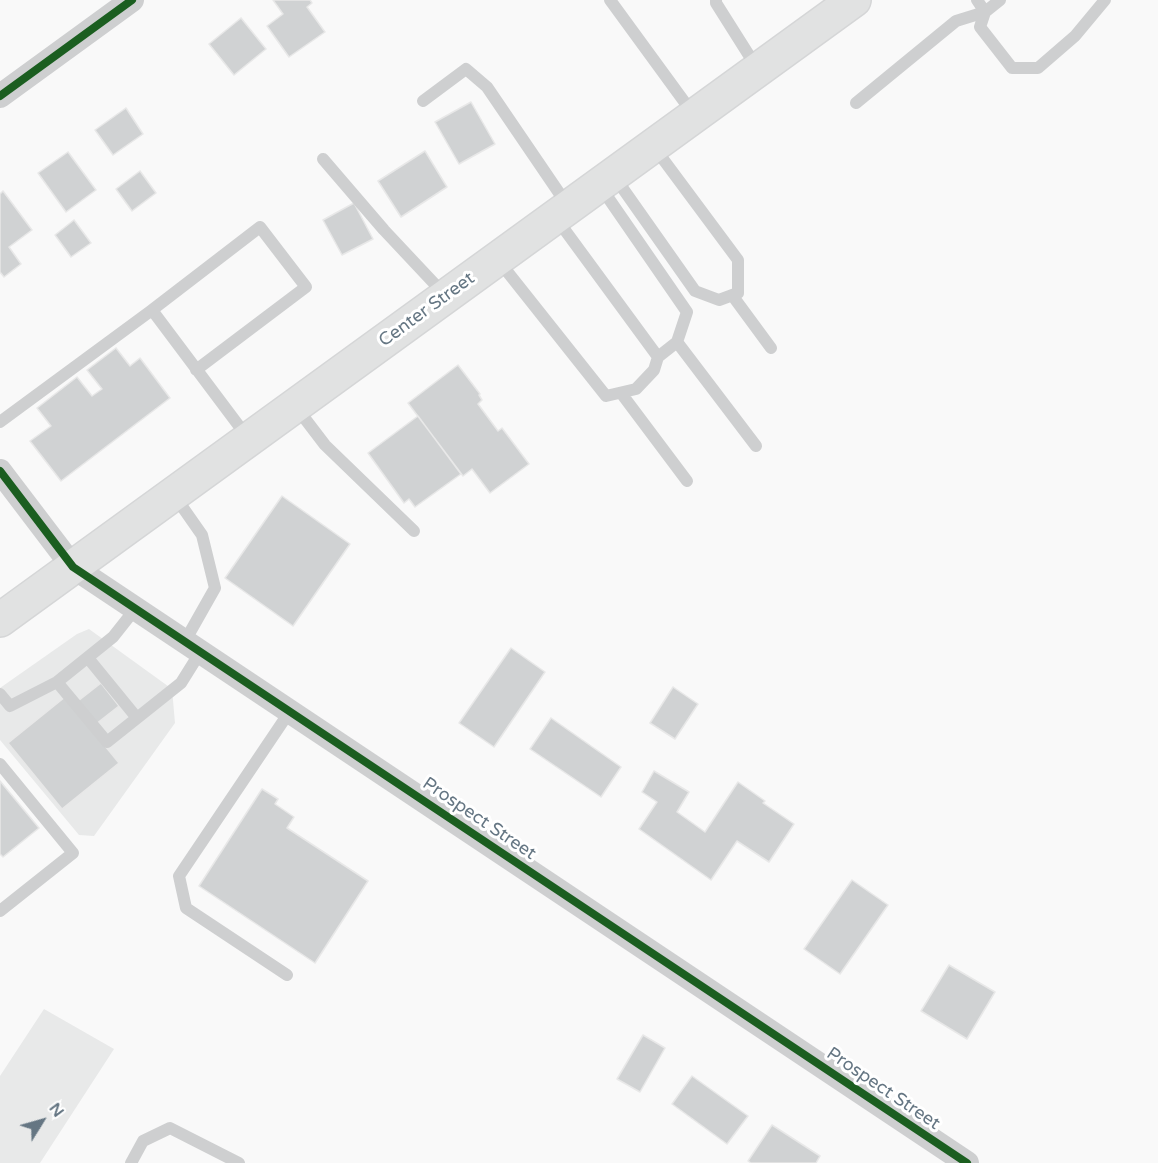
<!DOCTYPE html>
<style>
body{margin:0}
#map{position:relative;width:1158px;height:1163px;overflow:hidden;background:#f9f9f9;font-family:"Varela Round",sans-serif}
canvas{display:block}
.north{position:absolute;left:12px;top:1091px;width:60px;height:60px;-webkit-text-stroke:4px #fff;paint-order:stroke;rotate:53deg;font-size:16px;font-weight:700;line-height:24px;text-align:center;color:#657683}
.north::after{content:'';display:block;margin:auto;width:21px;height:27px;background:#657683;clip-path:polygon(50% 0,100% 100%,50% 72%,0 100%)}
</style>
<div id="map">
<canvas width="1158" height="1163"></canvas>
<div class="north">N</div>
</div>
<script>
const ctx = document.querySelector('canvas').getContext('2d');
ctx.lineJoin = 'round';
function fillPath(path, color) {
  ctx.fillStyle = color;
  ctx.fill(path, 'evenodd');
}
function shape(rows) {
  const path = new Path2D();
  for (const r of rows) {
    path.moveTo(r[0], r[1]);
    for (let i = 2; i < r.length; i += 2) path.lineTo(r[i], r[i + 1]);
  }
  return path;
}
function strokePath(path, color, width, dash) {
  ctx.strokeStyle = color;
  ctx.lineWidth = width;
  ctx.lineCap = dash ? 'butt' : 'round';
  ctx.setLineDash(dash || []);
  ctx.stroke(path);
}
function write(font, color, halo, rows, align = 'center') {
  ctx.font = font + ' "Varela Round",sans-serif';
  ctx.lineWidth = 6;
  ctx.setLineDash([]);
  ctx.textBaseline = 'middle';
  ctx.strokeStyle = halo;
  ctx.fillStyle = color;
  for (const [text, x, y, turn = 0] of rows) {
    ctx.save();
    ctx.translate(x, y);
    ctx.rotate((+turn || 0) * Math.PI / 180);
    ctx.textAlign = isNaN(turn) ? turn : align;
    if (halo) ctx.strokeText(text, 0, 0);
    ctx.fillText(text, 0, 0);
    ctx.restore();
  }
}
const built = shape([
 [89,629,172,689,175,723,94,836,79,835,0,740,0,688,77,634],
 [44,1009,114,1049,40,1163,0,1163,0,1076]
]);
const building = shape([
 [273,0,310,0,312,3,307,7,325,32,289,57,267,26,283,14,273,0],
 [241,18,266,49,234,75,209,44,241,18],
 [471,102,495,144,459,164,435,122,471,102],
 [126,108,143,134,113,155,95,130,126,108],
 [425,151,447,187,401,217,378,181,425,151],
 [68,152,96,190,66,212,38,173,68,152],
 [140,171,156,193,132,211,116,189,140,171],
 [3,191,32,230,9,247,21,264,4,277,0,272,0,194,3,191],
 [354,203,373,239,342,255,323,220,354,203],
 [74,220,91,243,71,257,55,235,74,220],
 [116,348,130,366,140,358,170,398,61,481,30,441,51,426,37,408,77,377,92,396,102,389,87,370,116,348],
 [458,365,480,394,479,395,482,400,478,404,498,431,502,428,529,464,490,493,472,469,463,476,408,403,458,365],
 [418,416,461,474,415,507,409,499,404,503,368,453,418,416],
 [282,496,350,544,293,626,225,578,282,496],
 [511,648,545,672,494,747,459,723,511,648],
 [101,683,119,706,96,724,78,701,101,683],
 [673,687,698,704,675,739,650,723,673,687],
 [65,697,119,763,62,809,8,743,65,697],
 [551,718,621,767,601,797,530,749,551,718],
 [654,771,689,792,677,812,705,832,738,782,765,801,763,803,794,824,769,862,737,841,711,880,639,829,657,802,642,792,654,771],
 [0,781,39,828,3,857,0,854,0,781],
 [262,789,278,799,275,804,294,817,287,828,368,881,315,963,199,886,262,789],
 [852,880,888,905,840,974,804,949,852,880],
 [949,965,995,992,967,1039,921,1011,949,965],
 [643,1035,665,1048,640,1092,617,1079,643,1035],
 [692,1076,748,1116,727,1144,672,1104,692,1076],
 [772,1125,820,1156,816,1163,751,1163,748,1161,772,1125]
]);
const service = shape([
 [610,0,694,115],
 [716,0,716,3,757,68],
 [977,0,985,12],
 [985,12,980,27,1012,68,1038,68,1075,36,1105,0],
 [423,101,466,69,487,87,568,206],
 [856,103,956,21,985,12,1000,0],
 [323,159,384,230,445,295],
 [614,176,695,291,719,300,738,293,738,260,654,147],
 [556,218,658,357],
 [498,260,606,396,636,389,654,370,658,357,677,342,687,312,600,186],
 [732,295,771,348],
 [152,310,260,227,306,287,196,370],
 [677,342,756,446],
 [621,393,687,481],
 [296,407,325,445,414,531],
 [0,422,152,310,248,438],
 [174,495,202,535,215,588,185,641],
 [88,658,137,718],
 [57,682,107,742,181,683,201,651],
 [0,694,10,706,57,682,113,637,136,608],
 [0,764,73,853,0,911],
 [287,975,186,908,179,876,290,711],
 [131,1163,143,1141,170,1128,239,1163]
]);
const minor = shape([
 [0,96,132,0],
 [0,471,73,567,967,1163]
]);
const secondary = shape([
 [0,620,854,0]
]);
const cycleway = shape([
 [0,96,132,0],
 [0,471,73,567,967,1163]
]);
const streetNames = [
 ["Center Street",427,310,-36],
 ["Prospect Street",479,819,34],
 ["Prospect Street",883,1089,34]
];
fillPath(built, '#e8e9e9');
fillPath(building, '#d0d2d3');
strokePath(building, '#e8e8e8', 1.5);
strokePath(secondary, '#d5d6d7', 36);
strokePath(service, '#cecfd0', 12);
strokePath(minor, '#cecfd0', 24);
strokePath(secondary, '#e1e2e2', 33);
strokePath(cycleway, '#1b5e20', 8);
write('18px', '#657683', '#fff', streetNames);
</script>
